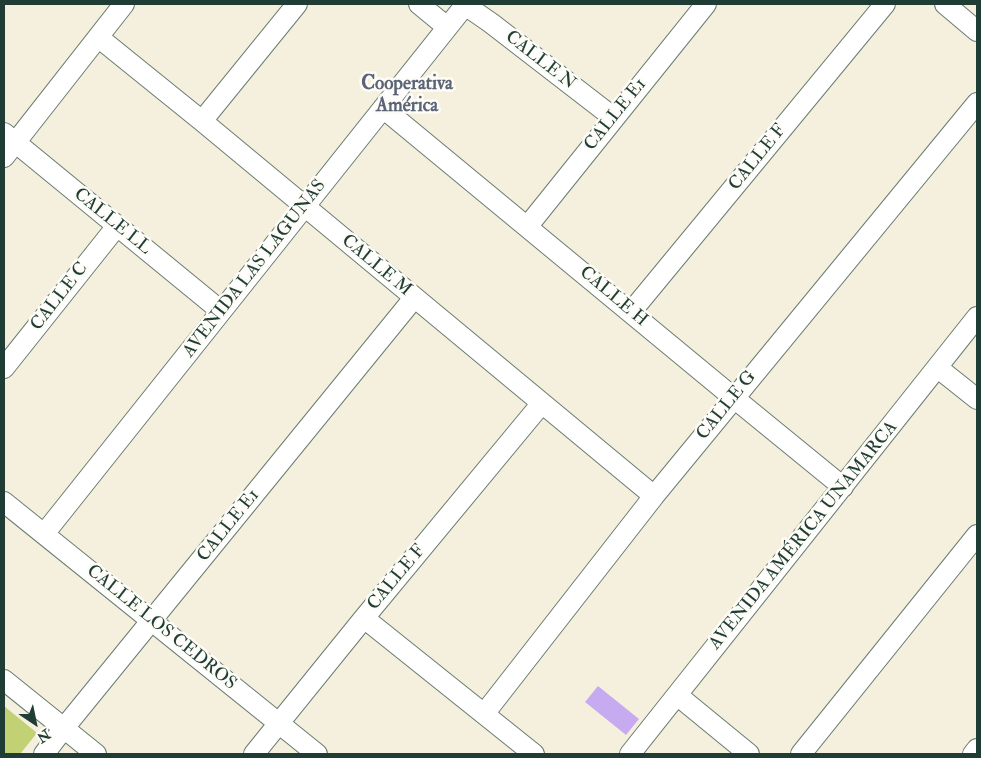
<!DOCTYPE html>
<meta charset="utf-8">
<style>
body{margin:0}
#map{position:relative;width:981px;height:758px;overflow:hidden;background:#f5f0de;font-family:"IM FELL Double Pica",serif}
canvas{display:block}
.frame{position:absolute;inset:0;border:5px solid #1f3d34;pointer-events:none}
.north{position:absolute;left:10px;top:698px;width:50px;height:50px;-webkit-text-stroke:4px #fdfcf7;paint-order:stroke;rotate:146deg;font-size:14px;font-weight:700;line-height:20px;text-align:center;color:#1f3d34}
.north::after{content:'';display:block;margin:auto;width:18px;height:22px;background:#1f3d34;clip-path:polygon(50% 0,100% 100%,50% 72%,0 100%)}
</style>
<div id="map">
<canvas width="981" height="758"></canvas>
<div class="frame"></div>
<div class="north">N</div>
</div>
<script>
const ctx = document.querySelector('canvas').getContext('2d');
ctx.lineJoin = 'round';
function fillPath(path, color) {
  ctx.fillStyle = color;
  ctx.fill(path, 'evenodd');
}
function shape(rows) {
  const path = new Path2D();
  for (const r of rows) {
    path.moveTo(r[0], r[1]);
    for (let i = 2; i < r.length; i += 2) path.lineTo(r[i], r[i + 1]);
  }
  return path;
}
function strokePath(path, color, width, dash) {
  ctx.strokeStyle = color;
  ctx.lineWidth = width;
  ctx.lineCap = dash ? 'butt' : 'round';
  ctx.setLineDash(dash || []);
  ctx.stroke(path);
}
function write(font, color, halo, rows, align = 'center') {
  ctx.font = font + ' "IM FELL Double Pica",serif';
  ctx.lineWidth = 5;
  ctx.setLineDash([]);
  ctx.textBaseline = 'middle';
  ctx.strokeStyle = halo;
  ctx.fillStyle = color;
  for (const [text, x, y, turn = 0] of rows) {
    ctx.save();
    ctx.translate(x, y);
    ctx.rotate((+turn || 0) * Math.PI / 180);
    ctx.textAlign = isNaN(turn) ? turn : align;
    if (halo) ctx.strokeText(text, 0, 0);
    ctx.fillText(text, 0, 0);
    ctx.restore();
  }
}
const green = shape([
 [4,706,37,733,20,754,4,754]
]);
const building = shape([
 [598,686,639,719,626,735,585,702]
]);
const minor = shape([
 [419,4,447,27],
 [945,4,977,31],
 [465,5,491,23,614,118],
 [98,37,202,121,654,496],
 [383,108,734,398,843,487],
 [202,121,297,4],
 [4,133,221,311],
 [4,157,124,4],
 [527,227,706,4],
 [631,312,885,4],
 [4,368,117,226],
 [938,368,977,399],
 [4,502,317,754],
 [44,534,466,4],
 [364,618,534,754],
 [4,680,96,754],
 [677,695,749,754],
 [484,714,654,496,977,103],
 [44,754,64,728,414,298],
 [254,754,364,618,542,403],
 [630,754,977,317],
 [801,754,977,535],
 [973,754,977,749]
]);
const streetNames = [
 ["CALLE N",540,61,38],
 ["CALLE E1",616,115,-51],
 ["CALLE F",758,158,-51],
 ["CALLE LL",112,222,39],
 ["CALLE M",376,266,40],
 ["AVENIDA LAS LAGUNAS",255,269,-52],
 ["CALLE C",60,297,-52],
 ["CALLE H",613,297,40],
 ["CALLE G",727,406,-51],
 ["CALLE E1",229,526,-51],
 ["AVENIDA AMÉRICA UNAMARCA",804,536,-51],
 ["CALLE F",397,578,-50],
 ["CALLE LOS CEDROS",161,628,39]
];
const neighbourhoodNames = [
 ["Cooperativa",407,85],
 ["América",407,107]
];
fillPath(green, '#c2d173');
fillPath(building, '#c7abf0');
strokePath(minor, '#6a7c70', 22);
strokePath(minor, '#fff', 20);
write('18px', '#1f3d34', '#fdfcf7', streetNames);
write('bold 19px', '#5a6476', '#fdfcf7', neighbourhoodNames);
</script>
